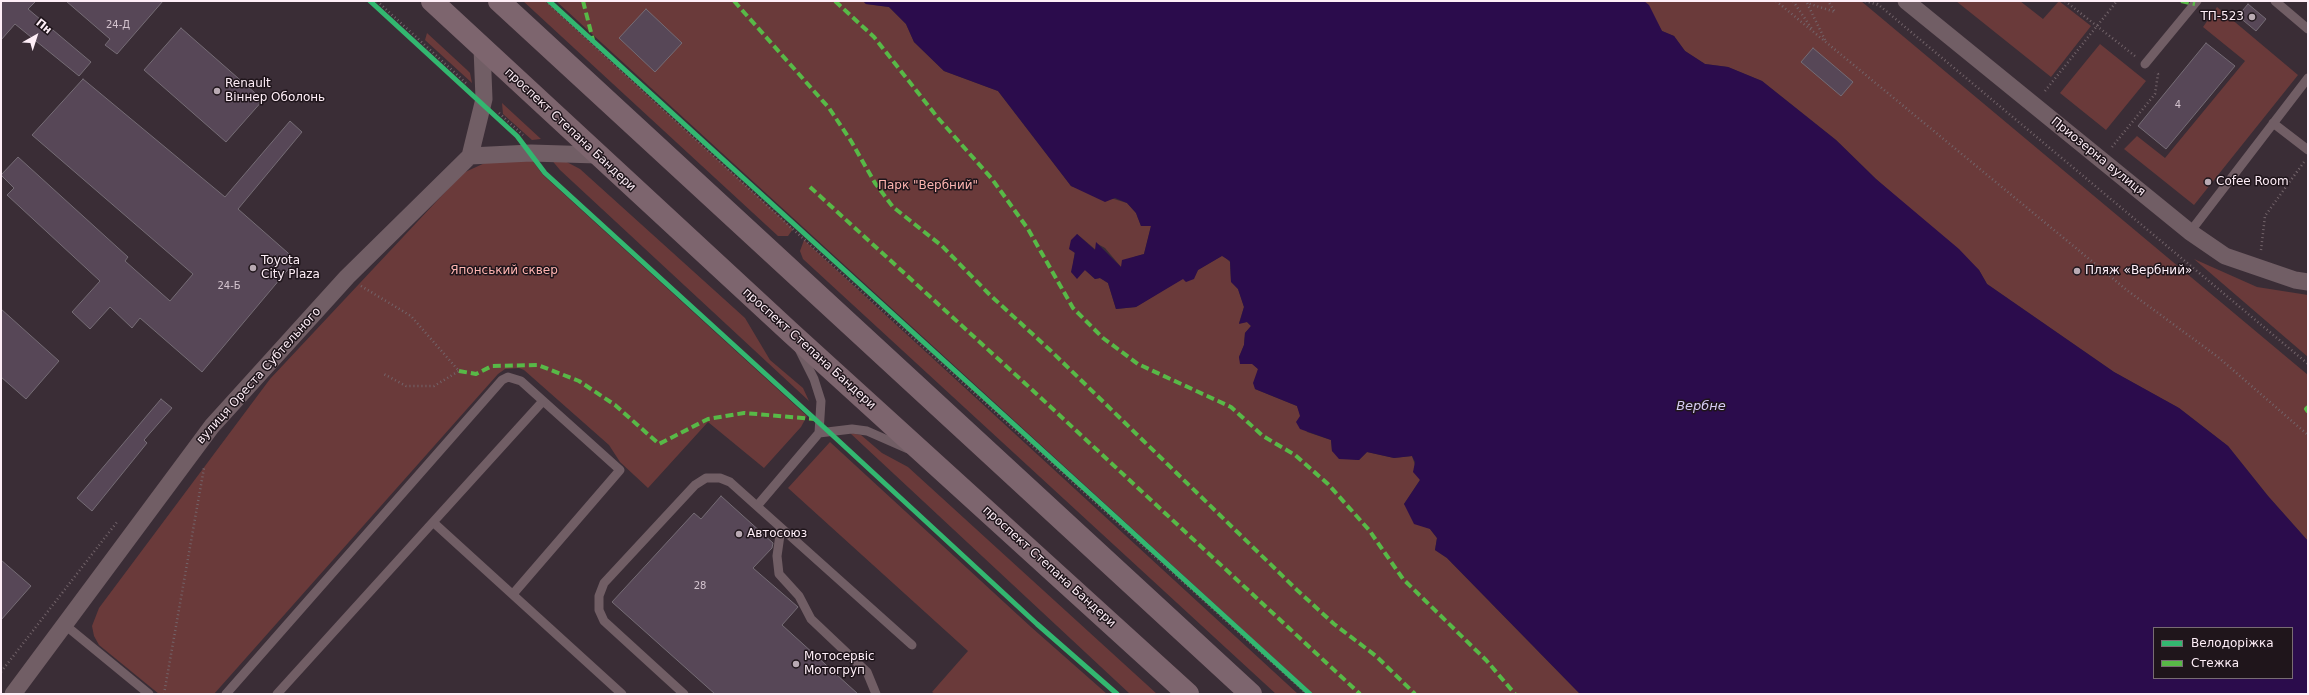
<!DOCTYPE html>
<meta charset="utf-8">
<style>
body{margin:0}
#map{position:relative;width:2309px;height:695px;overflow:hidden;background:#3a2d36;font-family:"DejaVu Sans",sans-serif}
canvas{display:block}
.frame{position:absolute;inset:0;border:2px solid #feeef7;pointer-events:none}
.legend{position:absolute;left:2153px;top:627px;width:140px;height:52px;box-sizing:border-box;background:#1f151b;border:1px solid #786c73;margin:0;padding:5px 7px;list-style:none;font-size:12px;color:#feeef7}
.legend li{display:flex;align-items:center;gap:8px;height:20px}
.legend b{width:20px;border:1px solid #786c73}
.north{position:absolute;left:16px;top:16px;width:40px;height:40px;-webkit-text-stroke:3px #1f151b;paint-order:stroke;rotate:39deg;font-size:11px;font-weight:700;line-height:16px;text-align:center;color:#feeef7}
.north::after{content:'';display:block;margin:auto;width:14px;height:18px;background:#feeef7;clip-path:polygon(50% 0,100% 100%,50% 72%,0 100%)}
</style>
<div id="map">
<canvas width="2309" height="695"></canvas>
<div class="frame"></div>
<ul class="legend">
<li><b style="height:5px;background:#33b770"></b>Велодоріжка</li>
<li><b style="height:5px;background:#58b947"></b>Стежка</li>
</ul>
<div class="north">Пн</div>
</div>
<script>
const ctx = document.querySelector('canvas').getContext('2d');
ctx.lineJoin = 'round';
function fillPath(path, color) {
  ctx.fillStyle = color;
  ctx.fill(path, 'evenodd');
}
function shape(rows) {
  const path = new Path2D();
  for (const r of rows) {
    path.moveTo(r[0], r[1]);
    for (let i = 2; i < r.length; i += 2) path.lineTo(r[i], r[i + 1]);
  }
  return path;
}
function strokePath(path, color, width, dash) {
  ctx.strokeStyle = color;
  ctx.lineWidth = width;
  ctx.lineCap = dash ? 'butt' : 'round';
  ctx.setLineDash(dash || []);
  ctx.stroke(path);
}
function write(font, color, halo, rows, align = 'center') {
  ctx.font = font + ' "DejaVu Sans",sans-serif';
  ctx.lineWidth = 3;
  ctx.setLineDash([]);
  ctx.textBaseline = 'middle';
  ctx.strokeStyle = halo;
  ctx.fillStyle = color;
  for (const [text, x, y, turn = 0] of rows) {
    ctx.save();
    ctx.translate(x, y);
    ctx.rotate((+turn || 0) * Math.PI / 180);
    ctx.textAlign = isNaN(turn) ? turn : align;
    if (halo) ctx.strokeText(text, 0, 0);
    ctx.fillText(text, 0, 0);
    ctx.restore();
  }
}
const green = shape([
 [523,1,545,1,793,229,788,236,778,236],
 [556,1,863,1,866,4,889,7,906,24,914,42,944,71,998,91,1071,186,1127,203,1136,213,1141,226,1151,226,1144,254,1134,257,1121,267,1105,248,1096,243,1096,250,1077,234,1072,272,1085,270,1095,279,1100,278,1108,283,1116,309,1136,307,1183,278,1193,279,1198,270,1223,255,1230,262,1231,281,1238,289,1244,307,1239,323,1247,322,1251,326,1245,333,1244,345,1239,357,1241,364,1253,364,1258,369,1255,389,1297,406,1307,432,1331,440,1332,451,1350,459,1359,460,1367,452,1394,458,1412,456,1420,480,1404,504,1430,529,1437,538,1435,550,1447,558,1580,694,1313,694],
 [1644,1,1861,1,2308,375,2308,541,2268,496,2228,446,2179,408,2114,372,1987,284,1979,270,1876,179,1836,140,1762,81,1728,67,1705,64,1685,51,1674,36,1662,31],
 [1956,1,2020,1,2043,19,2059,1,2091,26,2051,77],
 [2217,7,2298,75,2194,205,2124,149,2137,136,2165,158,2245,61,2203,27],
 [427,33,466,69,470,73,472,83,425,40],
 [2100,44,2146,81,2106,130,2060,93],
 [502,103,541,139,532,140,503,114],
 [550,158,561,159,580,169,745,318,770,360,803,388,809,401,560,170],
 [532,160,543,175,807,416,801,427,764,468,708,422,648,488,620,462,609,445,524,370,519,368,505,369,498,374,214,694,159,694,99,645,94,636,92,626,99,608,270,379,463,173,487,162],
 [804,240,1298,694,1276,694,803,259,800,251],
 [2194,259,2257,287,2308,295,2308,357],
 [850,433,861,435,882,453,908,467,1157,694,1130,694],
 [830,442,1031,627,1107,694,935,694,932,692,968,651,788,488]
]);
const water = shape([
 [863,1,1644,1,1649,5,1662,31,1674,36,1685,51,1705,64,1728,67,1762,81,1836,140,1876,179,1959,249,1979,270,1987,284,2114,372,2179,408,2228,446,2268,496,2308,541,2308,694,1580,694,1447,558,1435,550,1437,538,1430,529,1414,524,1404,504,1420,480,1413,472,1415,462,1412,456,1394,458,1367,452,1359,460,1339,459,1332,451,1331,440,1300,429,1296,422,1300,416,1297,406,1255,389,1253,383,1258,369,1252,364,1240,364,1239,357,1244,345,1245,333,1251,326,1247,322,1239,324,1244,307,1238,289,1231,282,1230,261,1222,256,1198,270,1194,279,1186,282,1183,279,1136,307,1116,309,1108,283,1100,278,1095,279,1085,270,1077,279,1071,272,1075,253,1069,249,1071,240,1077,234,1095,250,1096,242,1121,267,1122,260,1144,254,1151,226,1141,226,1136,213,1127,203,1115,198,1105,202,1071,186,998,91,944,71,914,42,906,24,889,7,866,4],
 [2154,628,2292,628,2292,678,2154,678]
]);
const building = shape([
 [1,1,36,1,28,9,91,62,79,76,15,24,1,40,1,1],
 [66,1,163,1,117,54,105,45,110,39,66,1],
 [2248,4,2266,19,2256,31,2238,16,2248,4],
 [646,9,682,43,655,72,619,38,646,9],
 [181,28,263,100,226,142,144,70,181,28],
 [2206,43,2235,66,2166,149,2138,126,2206,43],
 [1813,48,1853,82,1841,96,1801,62,1813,48],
 [83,79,225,197,290,121,302,132,238,209,296,260,202,372,140,318,132,328,110,307,90,329,72,312,100,281,7,195,14,188,1,175,18,157,128,257,125,261,170,301,193,274,32,135,83,79],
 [1,309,59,361,26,399,1,377,1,309],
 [161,399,172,408,144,440,147,443,92,511,77,498,161,399],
 [721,496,773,543,772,548,753,568,798,607,782,625,858,694,715,694,612,602,694,513,701,519,721,496],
 [1,560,31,586,1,620,1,560]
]);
const path = shape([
 [377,1,466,83],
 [546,1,796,232,1307,694],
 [1776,1,2128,291,2218,357,2308,435],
 [1793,1,1812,29],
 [1865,1,1878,5],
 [1874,1,2308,364],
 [2065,1,2135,56],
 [1825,40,1807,3,1835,12,1828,1],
 [2045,91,2117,1],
 [499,113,523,135],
 [2112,147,2155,94,2158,74,2155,72],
 [2261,250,2265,216,2304,162],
 [361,286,411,316,459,371,434,386,406,386,382,373],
 [1,672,117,522],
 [164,694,204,468]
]);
const lane = shape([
 [2275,1,2308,29],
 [2145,64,2197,1],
 [2273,123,2308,150],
 [2190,232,2308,78],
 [819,433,852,429,867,431,908,449],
 [757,506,819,433,821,401,814,379,799,349],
 [434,523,622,694],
 [781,528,777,556,779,574,799,596,811,619,867,672,876,694],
 [65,625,149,694],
 [226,694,502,380,508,377,521,381,620,470,513,594],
 [277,694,543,401],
 [684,694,604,621,599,610,599,596,604,583,695,485,706,478,720,478,730,482,912,645]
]);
const street = shape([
 [1906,1,2190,232,2225,256,2295,280,2308,282],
 [482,48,484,99,470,156,531,153,597,155],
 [13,694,212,426,347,277,470,156]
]);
const primary = shape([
 [432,1,791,333,1188,694],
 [499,1,1251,694]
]);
const quiet = shape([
 [583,1,593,40],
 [734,1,829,108,851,141,875,183,893,207,942,246,990,295,1051,351,1297,590,1334,624,1376,656,1415,694],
 [835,1,874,37,938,118,992,179,1028,229,1073,308,1103,338,1138,364,1231,407,1263,436,1295,455,1328,484,1369,530,1403,579,1486,660,1515,694],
 [2181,1,2195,4],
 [810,187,1041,398,1360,694],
 [459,371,476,374,492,366,538,365,579,381,615,405,659,444,708,419,744,413,815,419],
 [2308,407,2306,409,2308,412]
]);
const cycleway = shape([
 [370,1,517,136,545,173,828,431,1037,624,1117,694],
 [549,1,1310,694]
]);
const markers = [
 [2252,17,4,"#b9aab3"],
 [217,91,4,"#b9aab3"],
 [2208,182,4,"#b9aab3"],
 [253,268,4,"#b9aab3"],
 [2077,271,4,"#b9aab3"],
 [739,534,4,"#b9aab3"],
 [796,664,4,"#b9aab3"]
];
const numberNames = [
 ["24-Д",118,25],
 ["4",2178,105],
 ["24-Б",229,286],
 ["28",700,586]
];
const poiNames = [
 ["ТП-523",2244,17,"right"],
 ["Renault",225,84],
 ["Віннер Оболонь",225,98],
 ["Cofee Room",2216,182],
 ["Toyota",261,261],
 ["City Plaza",261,275],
 ["Пляж «Вербний»",2085,271],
 ["Автосоюз",747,534],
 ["Мотосервіс",804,657],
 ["Мотогруп",804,671]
];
const streetNames = [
 ["проспект Степана Бандери",570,130,43],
 ["Приозерна вулиця",2098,157,39],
 ["проспект Степана Бандери",809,349,42],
 ["вулиця Ореста Субтельного",259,376,-48],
 ["проспект Степана Бандери",1049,567,42]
];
const parkNames = [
 ["Парк \"Вербний\"",928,186],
 ["Японський сквер",504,271]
];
const waterNames = [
 ["Вербне",1701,407]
];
fillPath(green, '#6a3a3a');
fillPath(water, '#2b0c4c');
fillPath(building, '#574757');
strokePath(building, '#756c75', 1);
strokePath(path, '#73646a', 2.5, [1, 3]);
strokePath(lane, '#715e65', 9);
strokePath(street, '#715e65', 17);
strokePath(primary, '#7d656e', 22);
strokePath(quiet, '#58b947', 4, [8, 4]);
strokePath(cycleway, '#33b770', 5);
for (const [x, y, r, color] of markers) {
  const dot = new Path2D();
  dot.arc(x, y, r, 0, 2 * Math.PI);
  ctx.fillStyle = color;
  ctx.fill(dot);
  strokePath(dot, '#1f151b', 1.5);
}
write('10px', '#d4c4cf', null, numberNames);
write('12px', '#feeef7', '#1f151b', poiNames, 'left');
write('12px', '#feeef7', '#1f151b', streetNames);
write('12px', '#feb4b0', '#1f151b', parkNames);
write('italic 13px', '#d6caf3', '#1f151b', waterNames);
</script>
